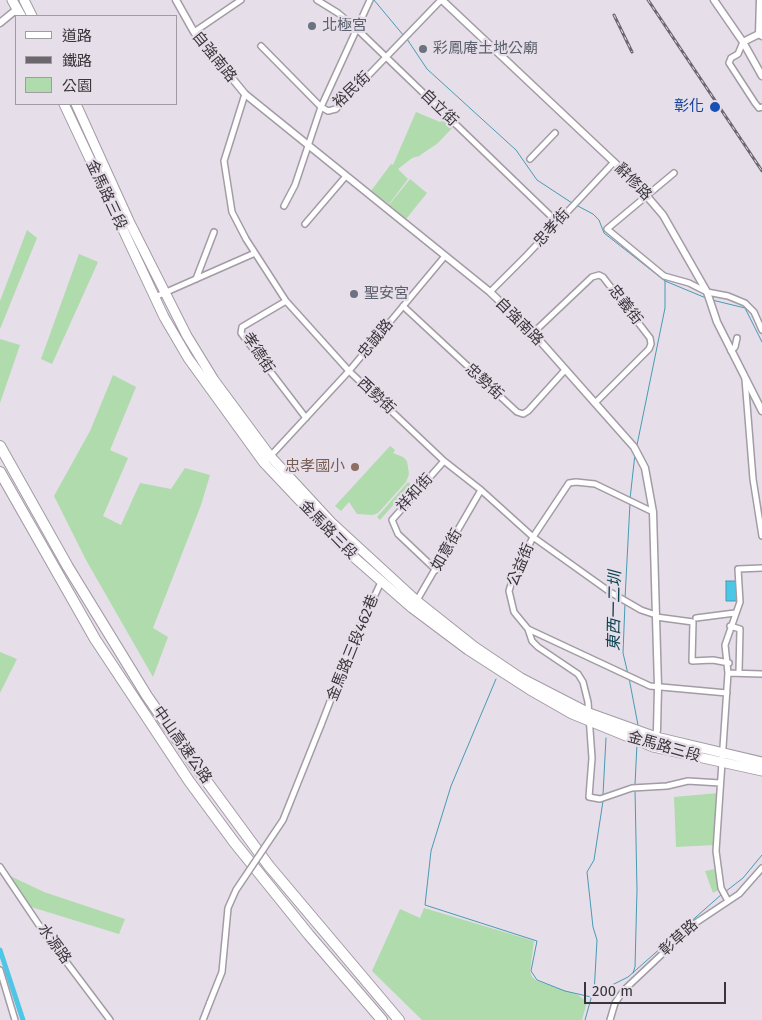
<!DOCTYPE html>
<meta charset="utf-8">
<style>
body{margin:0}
#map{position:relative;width:762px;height:1020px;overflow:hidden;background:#e6dee9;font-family:"Fira Sans","Noto Sans TC",sans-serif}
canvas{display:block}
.legend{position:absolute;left:15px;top:15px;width:162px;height:90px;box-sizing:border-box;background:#e6dee9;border:1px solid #a19ba3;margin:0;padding:6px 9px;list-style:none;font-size:15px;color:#39363a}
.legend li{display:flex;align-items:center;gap:10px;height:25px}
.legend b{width:25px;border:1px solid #a19ba3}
.scale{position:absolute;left:584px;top:982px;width:142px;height:22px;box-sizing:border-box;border:2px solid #39363a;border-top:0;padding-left:6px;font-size:15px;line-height:18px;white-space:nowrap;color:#39363a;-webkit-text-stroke:4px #e6dee9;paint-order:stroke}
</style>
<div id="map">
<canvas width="762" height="1020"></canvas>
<ul class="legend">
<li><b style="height:6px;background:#fff"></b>道路</li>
<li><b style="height:6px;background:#6c676d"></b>鐵路</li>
<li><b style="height:14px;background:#afdbad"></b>公園</li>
</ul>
<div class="scale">200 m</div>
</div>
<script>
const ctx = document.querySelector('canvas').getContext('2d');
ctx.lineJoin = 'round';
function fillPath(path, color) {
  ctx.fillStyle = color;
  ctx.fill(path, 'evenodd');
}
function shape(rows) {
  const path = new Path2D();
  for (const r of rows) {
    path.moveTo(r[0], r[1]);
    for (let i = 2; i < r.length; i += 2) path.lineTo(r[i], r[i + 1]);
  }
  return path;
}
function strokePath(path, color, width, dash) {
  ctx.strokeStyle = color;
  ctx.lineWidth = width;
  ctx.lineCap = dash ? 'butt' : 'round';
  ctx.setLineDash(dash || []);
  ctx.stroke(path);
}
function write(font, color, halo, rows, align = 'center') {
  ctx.font = font + ' "Fira Sans","Noto Sans TC",sans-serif';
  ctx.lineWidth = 4.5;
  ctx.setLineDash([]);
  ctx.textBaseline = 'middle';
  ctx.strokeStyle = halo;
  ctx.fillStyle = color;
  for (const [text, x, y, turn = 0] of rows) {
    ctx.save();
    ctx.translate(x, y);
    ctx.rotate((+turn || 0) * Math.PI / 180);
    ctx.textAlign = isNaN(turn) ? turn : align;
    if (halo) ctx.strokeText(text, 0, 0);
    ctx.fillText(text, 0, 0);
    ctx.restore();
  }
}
const green = shape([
 [416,112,440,122,445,118,453,127,438,143,419,156,412,158,398,169,408,179,389,204,371,191,391,164,393,165],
 [410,179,427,193,406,219,389,205],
 [27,230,37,238,0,329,0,301],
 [79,254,98,262,52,364,41,359],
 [0,339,20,345,0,403],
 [113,375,136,387,110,450,128,458,103,516,121,525,140,483,171,489,185,468,210,475,201,505,153,628,168,637,153,677,86,560,54,496,90,431],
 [390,446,395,450,393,453,403,457,407,461,409,474,406,482,378,513,373,515,357,514,349,502,341,511,335,506],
 [408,482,411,485,380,520,377,517],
 [0,652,17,659,0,693],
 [718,793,714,845,676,847,674,797],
 [716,869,720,889,713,893,705,871],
 [6,874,44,892,125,919,119,934,28,906],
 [424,908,534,941,530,971,532,977,537,981,578,995,587,1002,582,1020,422,1020,372,971,400,909,420,918]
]);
const water = shape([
 [726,581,737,581,738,601,726,601,726,581]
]);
const stream = shape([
 [374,0,404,36],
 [407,39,427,69,516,150,537,180,572,203],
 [576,205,593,214,599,220,604,233,665,281,706,298],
 [712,300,745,308,762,342],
 [637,445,665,308,665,281],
 [630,499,635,454],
 [625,599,630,503],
 [625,603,623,653,628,674],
 [629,678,638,725],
 [496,679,451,786,431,851,425,905,537,941,531,971,537,980,565,991,591,997],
 [635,785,637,744],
 [603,795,606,738],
 [725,892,743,878,762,855],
 [633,973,635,967,637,890,635,789],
 [594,994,597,940,593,927,587,872,594,860,603,801],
 [585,1020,592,995,628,977,722,894]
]);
const canal = shape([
 [0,950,23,1020]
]);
const minor = shape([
 [317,0,338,13,358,30,557,222],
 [194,32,241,0],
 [743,42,738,54,731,58,729,63,755,103,759,108,762,107],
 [261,46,321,107,328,111,336,109,441,0],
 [245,94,224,161,232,212,246,239,286,301,349,371,444,461,481,490,533,537,610,592,641,610,656,615],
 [530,159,555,133],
 [674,173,607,229,664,276,689,283,707,292,728,296,745,303,754,312,762,330],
 [284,206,295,185,321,107,370,0],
 [305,224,346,176],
 [196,279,214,232],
 [490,292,527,255,614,162],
 [155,297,255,253],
 [286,301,242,327,241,333,306,418],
 [403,306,517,412,523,414,528,411,565,370],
 [533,333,592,277,599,275,603,277,650,338,651,344,649,349,595,403],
 [731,351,735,347,737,338],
 [745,379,753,479,762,536],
 [264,463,349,371,445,256],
 [653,512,595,484,576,482,569,483,533,537,512,581,509,591,514,612,528,629,650,686,727,693],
 [436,570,398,534,392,520,444,461],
 [416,602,481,490],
 [656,617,693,622,692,661,713,660,729,663],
 [696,618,735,613],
 [730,626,740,629,739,672],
 [528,629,532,641,538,647,578,674,583,682,588,702,592,758,589,797,600,799,632,788,667,786,688,781,720,783],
 [728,673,762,674],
 [321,725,353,642,382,580],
 [0,867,43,931,110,1020],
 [728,901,721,888,716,851,728,673,725,645,740,602,738,569,762,568],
 [0,970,15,1020],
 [203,1020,210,1002],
 [610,1020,615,1003,624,990,694,924,739,894,762,868]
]);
const tertiary = shape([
 [176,0,194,32,245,94,490,292,533,333,634,447,645,468,653,512,658,687,657,730,653,747],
 [442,0,633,180,663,215,707,292,717,322,762,411],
 [714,0,743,42,762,76],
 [760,0,759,34,762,36],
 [0,23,17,9],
 [743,42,759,34]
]);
const primary = shape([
 [12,0,21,16],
 [24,0,32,16],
 [64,104,164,317,188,358,264,463,348,552,412,608,468,650,530,690,572,714,653,747,762,771],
 [76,104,130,223,187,336,214,380,271,457,331,522,417,601,475,647,521,678,589,713,656,737,762,762]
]);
const motorway = shape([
 [0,446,68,567,147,696,194,764,269,866,399,1020],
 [0,472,95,639,189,781,234,842,309,935,382,1020]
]);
const rail = shape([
 [648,0,762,171],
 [614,15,632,52]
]);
const minorBridge = shape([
 [210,1002,222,972,228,908,236,890,283,820,321,725]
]);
const markers = [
 [312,26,5,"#6b7280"],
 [423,49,5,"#6b7280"],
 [715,107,6,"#1a4fb4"],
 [354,294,5,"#6b7280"],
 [355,467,5,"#8d6e63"]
];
const worshipNames = [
 ["北極宮",322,26],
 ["彩鳳庵土地公廟",433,49],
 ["聖安宮",364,294]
];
const streetNames = [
 ["自強南路",214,57,51],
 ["裕民街",352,90,-43],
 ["自立街",439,108,44],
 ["辭修路",633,182,46],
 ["金馬路三段",106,195,65],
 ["忠孝街",552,228,-48],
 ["忠義街",625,305,53],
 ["自強南路",519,322,45],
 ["忠誠路",376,339,-51],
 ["孝德街",258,353,57],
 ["忠勢街",484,382,42],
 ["西勢街",376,396,43],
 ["祥和街",415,493,-48],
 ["金馬路三段",328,530,46],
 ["如意街",447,550,-60],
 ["公益街",521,565,-67],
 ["金馬路三段462巷",353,648,-68],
 ["中山高速公路",182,745,55],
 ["金馬路三段",664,747,16],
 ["彰草路",679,938,-42],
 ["水源路",54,944,54]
];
const transitNames = [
 ["彰化",704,107]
];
const educationNames = [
 ["忠孝國小",345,467]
];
const waterNames = [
 ["東西一二圳",615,611,-89]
];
fillPath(green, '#afdbad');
fillPath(water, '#4ec6e5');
strokePath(water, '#489bb2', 1);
strokePath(stream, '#489bb2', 1);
strokePath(canal, '#4ec6e5', 5);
strokePath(minor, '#a39ba5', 8);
strokePath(tertiary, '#a39ba5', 9);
strokePath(primary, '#a39ba5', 11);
strokePath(motorway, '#a39ba5', 12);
strokePath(minor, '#fff', 5);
strokePath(tertiary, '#fff', 6);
strokePath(primary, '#fff', 9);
strokePath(motorway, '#fff', 10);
strokePath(rail, '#6c676d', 3);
strokePath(rail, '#e6dee9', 1, [4]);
strokePath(minorBridge, '#a39ba5', 8, []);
strokePath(minorBridge, '#fff', 5);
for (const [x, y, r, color] of markers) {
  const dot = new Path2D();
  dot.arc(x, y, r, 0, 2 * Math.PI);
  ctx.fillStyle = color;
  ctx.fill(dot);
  strokePath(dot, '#e6dee9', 2);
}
write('15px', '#5b616d', '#e6dee9', worshipNames, 'left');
write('15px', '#39363a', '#e6dee9', streetNames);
write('15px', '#164399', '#e6dee9', transitNames, 'right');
write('15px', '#785e54', '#e6dee9', educationNames, 'right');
write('italic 16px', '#0d4350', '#e6dee9', waterNames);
</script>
